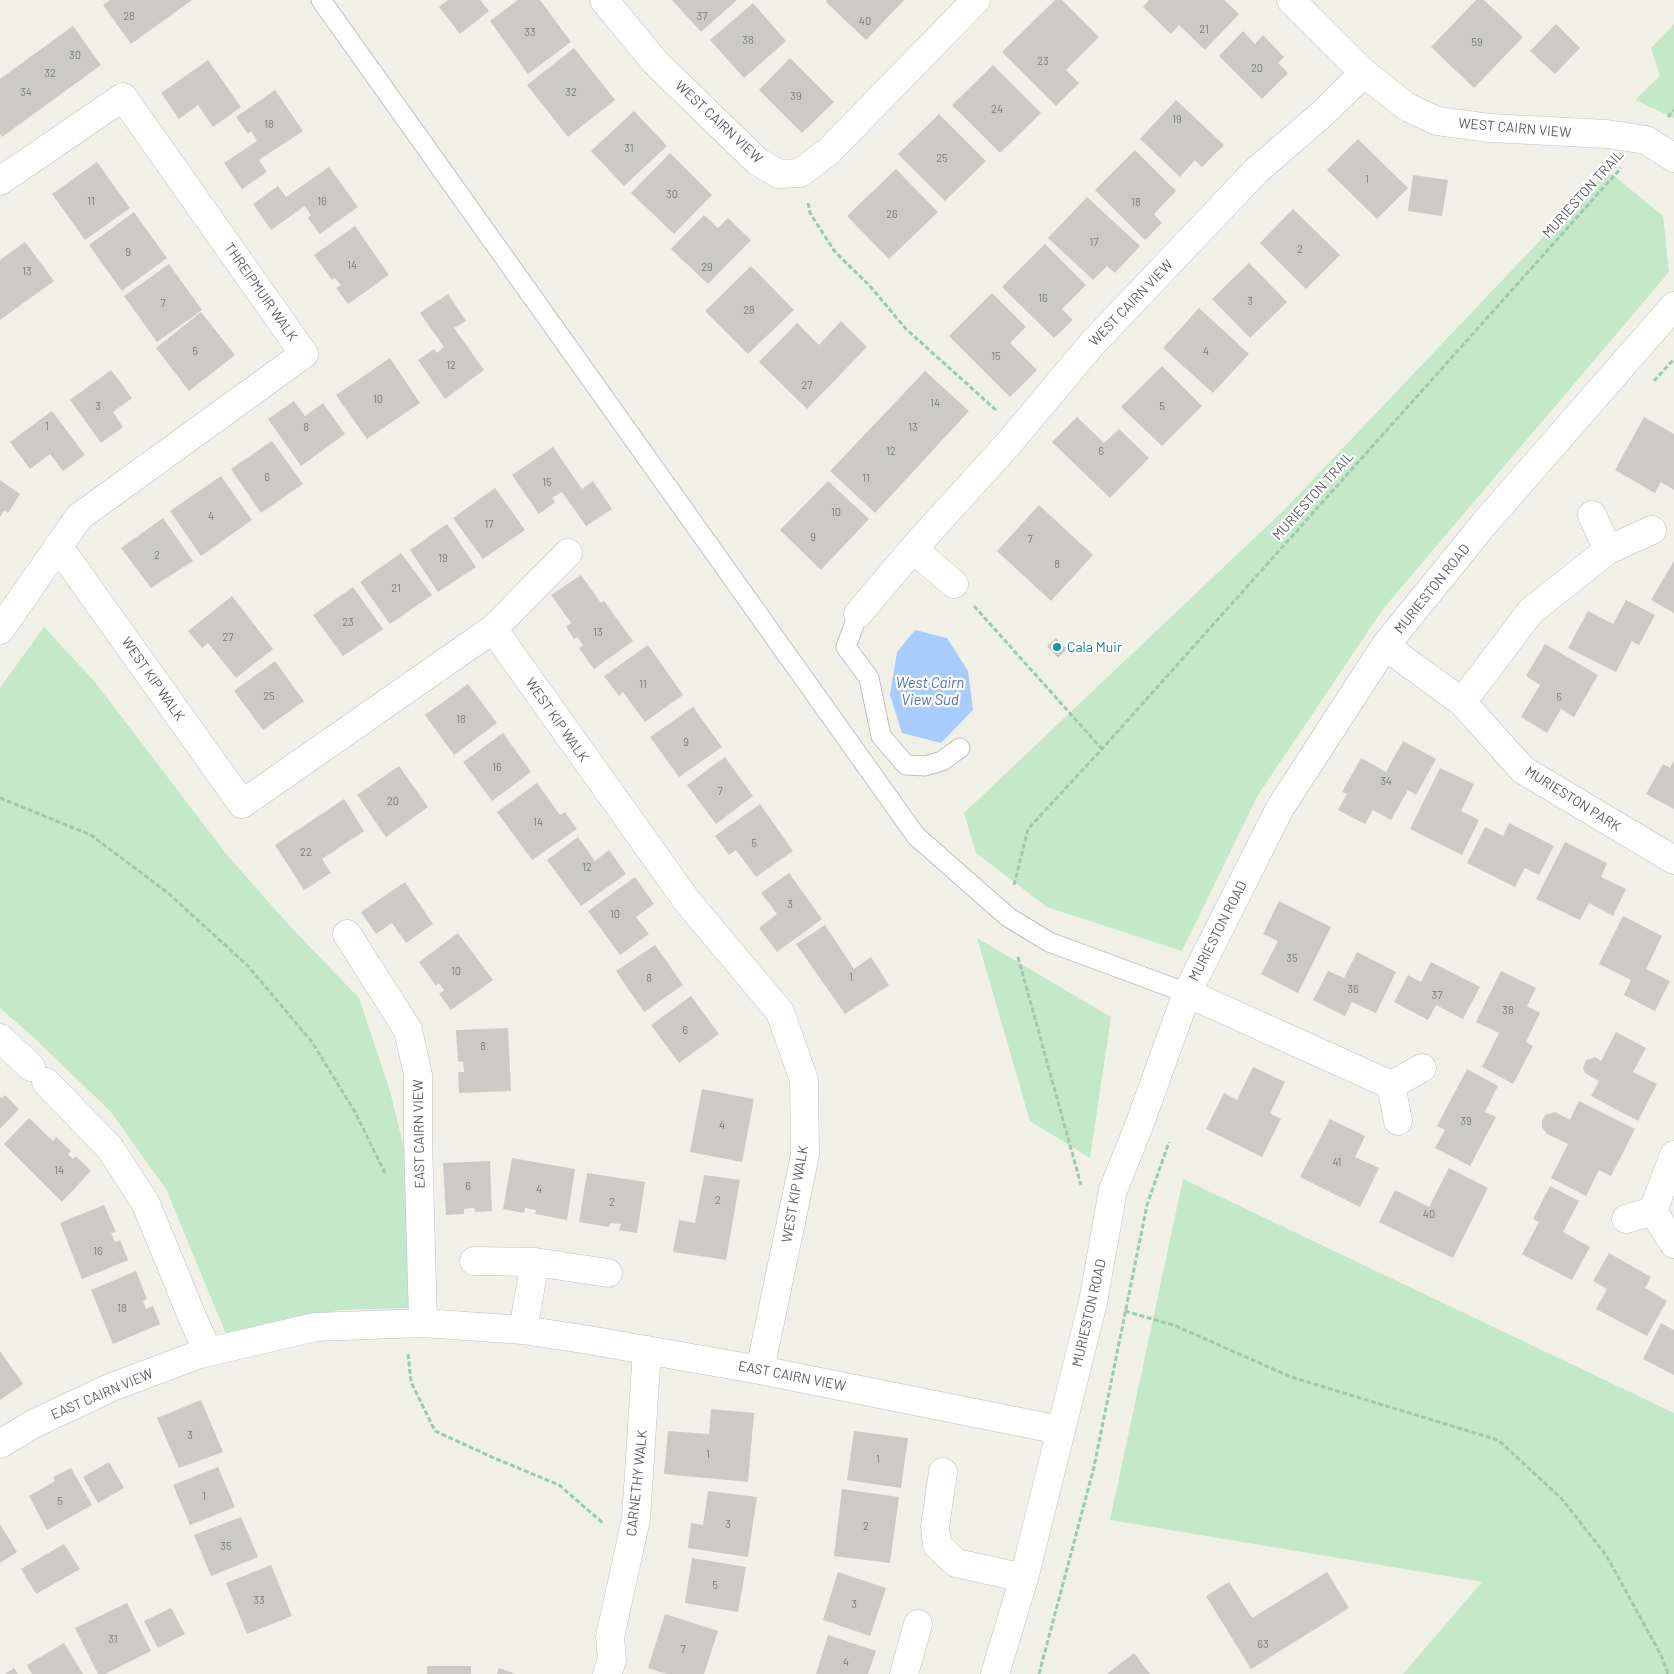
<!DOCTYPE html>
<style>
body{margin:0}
canvas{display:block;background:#f1f0e7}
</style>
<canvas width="1674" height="1674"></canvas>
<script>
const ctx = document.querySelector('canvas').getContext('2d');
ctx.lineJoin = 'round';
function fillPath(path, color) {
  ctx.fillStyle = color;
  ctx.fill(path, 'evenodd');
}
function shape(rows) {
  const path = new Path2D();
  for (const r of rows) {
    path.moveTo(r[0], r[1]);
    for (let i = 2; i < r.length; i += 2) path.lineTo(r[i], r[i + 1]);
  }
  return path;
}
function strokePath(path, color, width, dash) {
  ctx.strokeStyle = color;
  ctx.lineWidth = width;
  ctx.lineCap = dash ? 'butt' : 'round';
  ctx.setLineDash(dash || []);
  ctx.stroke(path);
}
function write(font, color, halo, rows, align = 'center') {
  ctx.font = font + ' Barlow,sans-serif';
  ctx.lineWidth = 4.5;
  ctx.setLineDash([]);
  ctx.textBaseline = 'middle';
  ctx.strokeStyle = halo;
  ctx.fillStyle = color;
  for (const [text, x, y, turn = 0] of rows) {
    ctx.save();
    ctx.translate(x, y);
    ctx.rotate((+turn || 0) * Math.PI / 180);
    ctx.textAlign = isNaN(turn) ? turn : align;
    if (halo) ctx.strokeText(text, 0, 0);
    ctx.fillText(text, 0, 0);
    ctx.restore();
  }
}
const green = shape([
 [1674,24,1674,118,1635,100,1660,76,1651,48],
 [1607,170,1663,216,1669,272,1383,609,1258,795,1182,951,1047,907,976,853,964,813,1285,509],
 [44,627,95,682,227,855,288,924,359,998,390,1091,407,1160,412,1308,340,1310,226,1334,166,1189,110,1111,32,1036,0,1008,0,688],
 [977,938,1111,1017,1090,1158,1030,1121],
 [1183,1179,1674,1413,1674,1674,1403,1674,1482,1582,1110,1520]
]);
const water = shape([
 [915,630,947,638,968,671,973,710,941,743,902,733,890,695,897,652]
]);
const building = shape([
 [110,0,192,0,131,44,103,5],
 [448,0,480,0,489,11,460,34,439,7],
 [518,0,540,0,571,42,528,74,490,21],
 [672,0,737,0,701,32],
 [827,0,904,0,866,40,826,2],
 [1055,0,1062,0,1099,37,1066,70,1079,83,1056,106,1002,52],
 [1149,0,1224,0,1239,14,1205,50,1179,25,1171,34,1143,7],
 [1476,0,1484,0,1523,37,1474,88,1431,47],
 [753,3,786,41,744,78,710,40],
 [1556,24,1580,48,1555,74,1530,51],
 [73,26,101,65,2,137,0,134,0,79],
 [1243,31,1255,44,1263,35,1284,57,1278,63,1288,73,1262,99,1219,56],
 [574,48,615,100,568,137,527,85],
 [790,58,834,102,802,133,759,90],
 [208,60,241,107,213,127,198,105,179,119,161,93],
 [993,65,1041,113,1000,153,952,105],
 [275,90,303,131,259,160,267,172,242,189,224,163,257,141,251,131,248,134,236,117],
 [1176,100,1224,145,1202,167,1195,160,1180,177,1140,139],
 [634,111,667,146,624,186,591,151],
 [939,114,986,161,945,201,898,154],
 [1358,139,1408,188,1377,219,1327,170],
 [1135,150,1176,191,1154,214,1162,223,1145,240,1095,190],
 [670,153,712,195,674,234,631,193],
 [97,162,130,208,85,240,52,194],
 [329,167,358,207,320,234,308,218,311,215,305,206,271,230,253,204,278,186,286,197],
 [896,169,938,212,889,259,847,216],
 [1413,175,1448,180,1442,216,1408,211],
 [1087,197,1140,246,1115,273,1107,266,1093,280,1048,238],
 [1293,209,1340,255,1306,289,1260,243],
 [134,212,167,258,122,291,89,245],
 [704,215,718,228,728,218,751,240,708,284,671,249],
 [355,226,389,275,348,304,336,288,341,285,335,278,332,280,314,255],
 [25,242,54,281,0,320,0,260],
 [1045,244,1086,285,1062,309,1073,320,1054,338,1002,287],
 [1249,263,1287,302,1250,338,1212,299],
 [169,264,202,310,157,342,124,296],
 [751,266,794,310,748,354,705,311],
 [992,293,1026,327,1010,343,1037,370,1010,397,949,336],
 [448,294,466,321,454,328,484,370,445,399,418,360,434,349,437,353,444,347,420,313],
 [1199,308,1249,354,1213,393,1163,348],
 [201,312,235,355,189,391,156,348],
 [841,321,867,347,807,409,759,362,797,323,819,345],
 [390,358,420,403,367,439,336,395],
 [1162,366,1202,406,1162,446,1121,407],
 [111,370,132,398,113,412,123,427,101,443,70,400],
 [925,371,969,411,875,513,830,471],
 [294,401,305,416,323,403,345,434,301,466,268,419],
 [52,411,85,455,63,471,50,454,30,469,10,442],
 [1077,417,1104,443,1119,429,1149,458,1110,498,1052,442],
 [1644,417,1674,434,1674,490,1661,482,1655,493,1615,470],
 [272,441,303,484,261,513,231,469],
 [553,447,582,489,593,481,612,509,586,526,562,492,552,498,555,502,539,514,512,475],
 [221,476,252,520,201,556,170,511],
 [0,480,20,494,8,513,4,510,0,517],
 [828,481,869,519,821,570,780,530],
 [495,488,525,530,483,559,453,518],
 [1039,505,1093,555,1051,601,997,551],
 [163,518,193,561,151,588,121,548],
 [447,524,476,567,438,592,410,550],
 [401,553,432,595,390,624,360,582],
 [1674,561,1674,613,1651,600],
 [581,575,601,603,604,601,633,641,594,669,579,648,583,645,577,637,574,639,566,627,571,623,551,595],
 [353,587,383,629,343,656,313,615],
 [232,596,273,649,236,678,208,643,202,648,188,631],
 [1626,600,1655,615,1639,645,1632,641,1616,672,1568,648,1588,611,1613,624],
 [1056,638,1067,649,1058,658,1047,646],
 [1545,644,1598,675,1574,717,1561,709,1547,733,1521,717,1540,685,1526,676],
 [648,645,683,695,645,722,623,692,619,696,604,676],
 [275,661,304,701,263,730,234,691],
 [468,684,497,723,454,755,425,715],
 [693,707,722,747,679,777,650,737],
 [503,733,531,772,492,801,463,762],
 [1403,741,1436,759,1416,795,1408,790,1391,820,1373,810,1365,824,1338,810,1347,794,1342,792,1361,758,1386,772],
 [725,757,753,796,716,824,687,785],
 [1674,761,1674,809,1646,794,1663,764,1670,768],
 [399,766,428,807,386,837,357,795],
 [1440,768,1474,784,1461,811,1479,820,1462,855,1410,829],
 [537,783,560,815,565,812,577,829,532,860,497,812],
 [344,799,364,831,322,859,331,873,304,890,275,845],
 [760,804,793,851,756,877,736,850,729,855,715,836],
 [1509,823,1554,846,1539,875,1525,868,1515,887,1467,863,1485,827,1503,836],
 [578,837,595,861,609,850,626,874,581,906,547,860],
 [1565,842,1607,863,1601,877,1626,889,1613,916,1589,903,1580,920,1536,899],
 [789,873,822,919,777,952,759,928,777,914,761,893],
 [635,877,654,904,636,917,649,934,620,955,588,911],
 [405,882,433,924,406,943,392,923,376,934,361,912],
 [1279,901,1331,927,1298,993,1261,974,1278,941,1263,934],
 [1623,916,1662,936,1646,969,1670,981,1655,1011,1624,995,1631,980,1599,964],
 [825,925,854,969,871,957,889,985,845,1014,796,944],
 [458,933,493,980,451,1010,439,994,444,990,439,983,436,986,419,962],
 [655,945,683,985,644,1012,616,971],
 [1357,952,1396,972,1376,1013,1352,1002,1345,1016,1313,1000,1328,971,1344,978],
 [1431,962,1480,987,1463,1019,1436,1005,1428,1020,1394,1002,1408,975,1421,982],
 [1501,971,1536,988,1527,1006,1540,1013,1526,1042,1533,1046,1513,1084,1482,1067,1499,1033,1476,1022],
 [691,996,719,1034,679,1063,651,1025],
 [508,1028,511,1091,459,1093,458,1072,464,1072,463,1061,458,1062,456,1030],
 [1616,1032,1646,1048,1633,1072,1657,1084,1638,1121,1591,1096,1599,1081,1585,1073,1583,1068,1586,1060,1595,1057,1601,1061],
 [1253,1067,1285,1082,1270,1113,1281,1119,1262,1157,1206,1129,1224,1093,1237,1100],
 [1467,1069,1498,1086,1485,1112,1496,1117,1470,1166,1435,1148,1445,1130,1437,1126],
 [702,1089,754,1099,742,1162,690,1152],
 [5,1095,19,1109,0,1129,0,1097,2,1098],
 [1579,1101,1635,1129,1611,1176,1599,1170,1586,1196,1551,1178,1568,1144,1547,1134,1542,1127,1542,1121,1545,1115,1555,1112,1570,1120],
 [29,1118,53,1141,56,1137,71,1151,68,1154,73,1159,76,1156,91,1171,62,1202,4,1144],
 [1330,1119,1365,1136,1355,1157,1379,1168,1360,1207,1300,1177],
 [512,1158,575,1169,567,1220,535,1214,536,1210,525,1208,524,1213,503,1209],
 [490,1161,492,1211,475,1212,474,1208,464,1209,464,1214,446,1215,443,1163],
 [1449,1168,1488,1188,1453,1258,1379,1222,1395,1190,1429,1207],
 [587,1173,645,1182,637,1233,619,1230,621,1224,610,1223,609,1227,579,1222],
 [704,1175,740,1180,726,1260,673,1252,679,1220,695,1223],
 [1550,1186,1579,1201,1563,1232,1590,1247,1572,1280,1522,1254,1539,1222,1533,1219],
 [104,1205,116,1232,111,1233,115,1242,120,1240,128,1260,82,1279,60,1223],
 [1609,1253,1651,1277,1645,1288,1667,1301,1647,1336,1596,1309,1607,1289,1593,1281],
 [136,1271,147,1299,143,1301,146,1309,153,1306,160,1324,113,1344,91,1290],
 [1661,1323,1674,1330,1674,1375,1643,1359],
 [0,1351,23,1384,0,1400],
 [201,1400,223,1452,179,1468,157,1418],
 [711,1409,754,1413,748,1482,664,1474,668,1431,709,1434],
 [854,1431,908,1438,901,1488,847,1480],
 [109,1462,124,1488,98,1503,83,1477],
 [218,1467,235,1507,190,1525,173,1485],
 [71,1468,92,1505,47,1530,29,1496,55,1481,53,1477],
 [842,1489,899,1497,890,1563,834,1556],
 [708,1491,757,1497,748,1557,688,1548,691,1523,703,1525],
 [241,1517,258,1557,211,1576,194,1535],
 [0,1524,17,1552,0,1563],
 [64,1544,80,1569,36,1594,21,1569],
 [692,1558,746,1567,738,1612,685,1603],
 [271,1565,292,1616,247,1634,226,1583],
 [838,1572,886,1588,870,1636,823,1620],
 [1327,1572,1349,1608,1251,1669,1206,1596,1229,1582,1252,1618],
 [127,1603,151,1651,105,1674,98,1674,75,1628],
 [171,1608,185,1634,158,1648,144,1621],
 [665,1614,718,1631,704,1674,667,1674,648,1668],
 [828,1635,876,1651,868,1674,816,1674],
 [64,1643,83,1674,32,1674,27,1665],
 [1134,1653,1150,1674,1107,1674],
 [427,1666,471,1666,471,1674,427,1674],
 [14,1668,18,1674,5,1674],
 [499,1668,516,1674,497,1674]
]);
const path = shape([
 [1668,117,1674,110],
 [808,203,810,213,835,252,869,285,906,329,997,411],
 [1654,381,1674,359],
 [974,606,1102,749],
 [0,798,91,835,168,893,248,966,312,1042,355,1112,386,1175],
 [1014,885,1028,829,1102,749,1621,168],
 [1018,957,1081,1185],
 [1125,1311,1176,1326,1291,1377,1498,1440,1561,1498,1606,1555,1661,1655,1668,1674],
 [408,1354,411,1382,435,1431,494,1458,559,1485,603,1523],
 [1039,1674,1094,1467,1147,1205,1169,1142]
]);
const service = shape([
 [321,0,916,836,1008,917,1049,942,1187,993],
 [858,614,846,647,869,678,881,736,906,765,925,766,942,761,960,748]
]);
const minor = shape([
 [604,0,655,62,758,162,779,174,800,173,829,151,976,0],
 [1291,0,1364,73,1407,107,1437,121,1490,128,1607,134,1646,140,1674,158],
 [0,181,123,97,304,354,79,517,0,630],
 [1592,515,1608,550],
 [58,546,242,804,493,629,687,901,780,1012,804,1080,805,1155,760,1370],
 [954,584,913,549,1009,443,1091,345,1256,171,1322,114,1364,73],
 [858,614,913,549],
 [493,629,568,553],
 [1385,646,1462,702,1531,611,1608,550,1652,530],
 [1462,702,1523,770,1674,860],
 [347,934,408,1030,418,1075,418,1138,423,1323],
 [1187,993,1391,1085,1398,1121],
 [0,1038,31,1067],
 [46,1082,110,1148,146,1204,193,1319,208,1352],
 [1391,1085,1422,1068],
 [1674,1155,1653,1211,1674,1244],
 [1626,1219,1653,1211],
 [474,1261,535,1262,523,1330],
 [535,1262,608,1273],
 [0,1444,33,1424,112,1387,200,1354,315,1327,423,1323,523,1330,583,1339,760,1370,1060,1430],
 [943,1472,935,1527,937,1545,956,1563,1024,1578],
 [607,1674,612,1660,610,1637,636,1519,647,1350],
 [904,1674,918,1624]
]);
const tertiary = shape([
 [995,1674,1024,1578,1093,1302,1113,1190,1137,1131,1187,993,1280,808,1385,646,1483,525,1674,306]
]);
const markers = [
 [1057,647,5,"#0f9aa8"]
];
const numberNames = [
 ["28",129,16],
 ["37",702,16],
 ["40",865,21],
 ["21",1204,29],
 ["33",530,32],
 ["38",748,40],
 ["59",1477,42],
 ["30",75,55],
 ["23",1043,61],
 ["20",1257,68],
 ["32",50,73],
 ["34",26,92],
 ["32",571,92],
 ["39",796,96],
 ["24",997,109],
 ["19",1177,119],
 ["18",269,124],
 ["31",629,148],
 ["25",942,158],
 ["1",1367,179],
 ["30",672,194],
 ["11",91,201],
 ["16",322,201],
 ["18",1136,202],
 ["26",892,214],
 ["17",1094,242],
 ["2",1300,249],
 ["9",128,252],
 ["14",352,265],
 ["29",707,267],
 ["13",27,271],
 ["16",1043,298],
 ["3",1250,301],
 ["7",163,303],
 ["28",749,310],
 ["5",195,351],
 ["4",1206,351],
 ["15",996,356],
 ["12",451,365],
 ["27",807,385],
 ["10",378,399],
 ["14",935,403],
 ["3",98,406],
 ["5",1162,406],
 ["1",47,426],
 ["8",306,427],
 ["13",913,427],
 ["12",891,451],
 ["6",1101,451],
 ["6",267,477],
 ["11",866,478],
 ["15",547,482],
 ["10",836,512],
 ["4",211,516],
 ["17",489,524],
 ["9",813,537],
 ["7",1030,539],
 ["2",157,555],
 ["19",443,558],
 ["8",1057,564],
 ["21",396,588],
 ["23",348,622],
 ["13",598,632],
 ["27",228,637],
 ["11",643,684],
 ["25",269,696],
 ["5",1559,697],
 ["18",461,719],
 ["9",686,742],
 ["16",497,767],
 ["34",1386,781],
 ["7",720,791],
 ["20",393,801],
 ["14",538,822],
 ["5",754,843],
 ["22",306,852],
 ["12",587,867],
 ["3",790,904],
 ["10",615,914],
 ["35",1292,958],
 ["10",456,971],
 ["1",851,977],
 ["8",649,978],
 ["36",1353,989],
 ["37",1437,995],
 ["38",1508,1010],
 ["6",685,1030],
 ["8",483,1046],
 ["39",1466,1121],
 ["4",722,1125],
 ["41",1337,1162],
 ["14",59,1170],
 ["6",468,1186],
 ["4",539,1189],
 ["2",718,1200],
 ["2",612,1202],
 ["40",1429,1214],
 ["16",98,1251],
 ["18",122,1308],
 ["3",190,1435],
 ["1",708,1454],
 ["1",878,1459],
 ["1",204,1496],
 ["5",60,1501],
 ["3",728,1524],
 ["2",866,1526],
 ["35",226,1546],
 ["5",715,1585],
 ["33",259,1600],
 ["3",854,1604],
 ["31",113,1639],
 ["63",1263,1644],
 ["7",683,1649],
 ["4",846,1662]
];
const streetNames = [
 ["WEST CAIRN VIEW",719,122,43],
 ["WEST CAIRN VIEW",1515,128,5],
 ["MURIESTON TRAIL",1583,194,-48],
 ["THREIPMUIR WALK",261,292,55],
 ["WEST CAIRN VIEW",1131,303,-46],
 ["MURIESTON TRAIL",1313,496,-48],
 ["MURIESTON ROAD",1432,589,-51],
 ["WEST KIP WALK",153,679,55],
 ["WEST KIP WALK",557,720,55],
 ["MURIESTON PARK",1573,799,32],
 ["MURIESTON ROAD",1218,931,-63],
 ["EAST CAIRN VIEW",419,1134,-91],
 ["WEST KIP WALK",795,1194,-80],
 ["MURIESTON ROAD",1089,1313,-77],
 ["EAST CAIRN VIEW",792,1376,11],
 ["EAST CAIRN VIEW",102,1394,-23],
 ["CARNETHY WALK",637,1483,-84]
];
const cultureNames = [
 ["Cala Muir",1067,647]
];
const waterNames = [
 ["West Cairn",930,683],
 ["View Sud",930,700]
];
fillPath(green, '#c4e8ca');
fillPath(water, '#a9ccff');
fillPath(building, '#cccac4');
strokePath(service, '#bebfc5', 21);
strokePath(minor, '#bebfc5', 29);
strokePath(tertiary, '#bebfc5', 29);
strokePath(path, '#9dc9b0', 3, [5, 2.5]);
strokePath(service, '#fff', 19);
strokePath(minor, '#fff', 28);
strokePath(tertiary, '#fff', 28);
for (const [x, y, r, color] of markers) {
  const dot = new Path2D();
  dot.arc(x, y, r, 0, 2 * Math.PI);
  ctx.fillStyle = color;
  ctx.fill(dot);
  strokePath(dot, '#fff', 2);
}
write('11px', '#7a7b7e', null, numberNames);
write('14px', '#5e6167', '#fff', streetNames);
write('14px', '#0d838f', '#fff', cultureNames, 'left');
write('italic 15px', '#4972c5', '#fff', waterNames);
</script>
